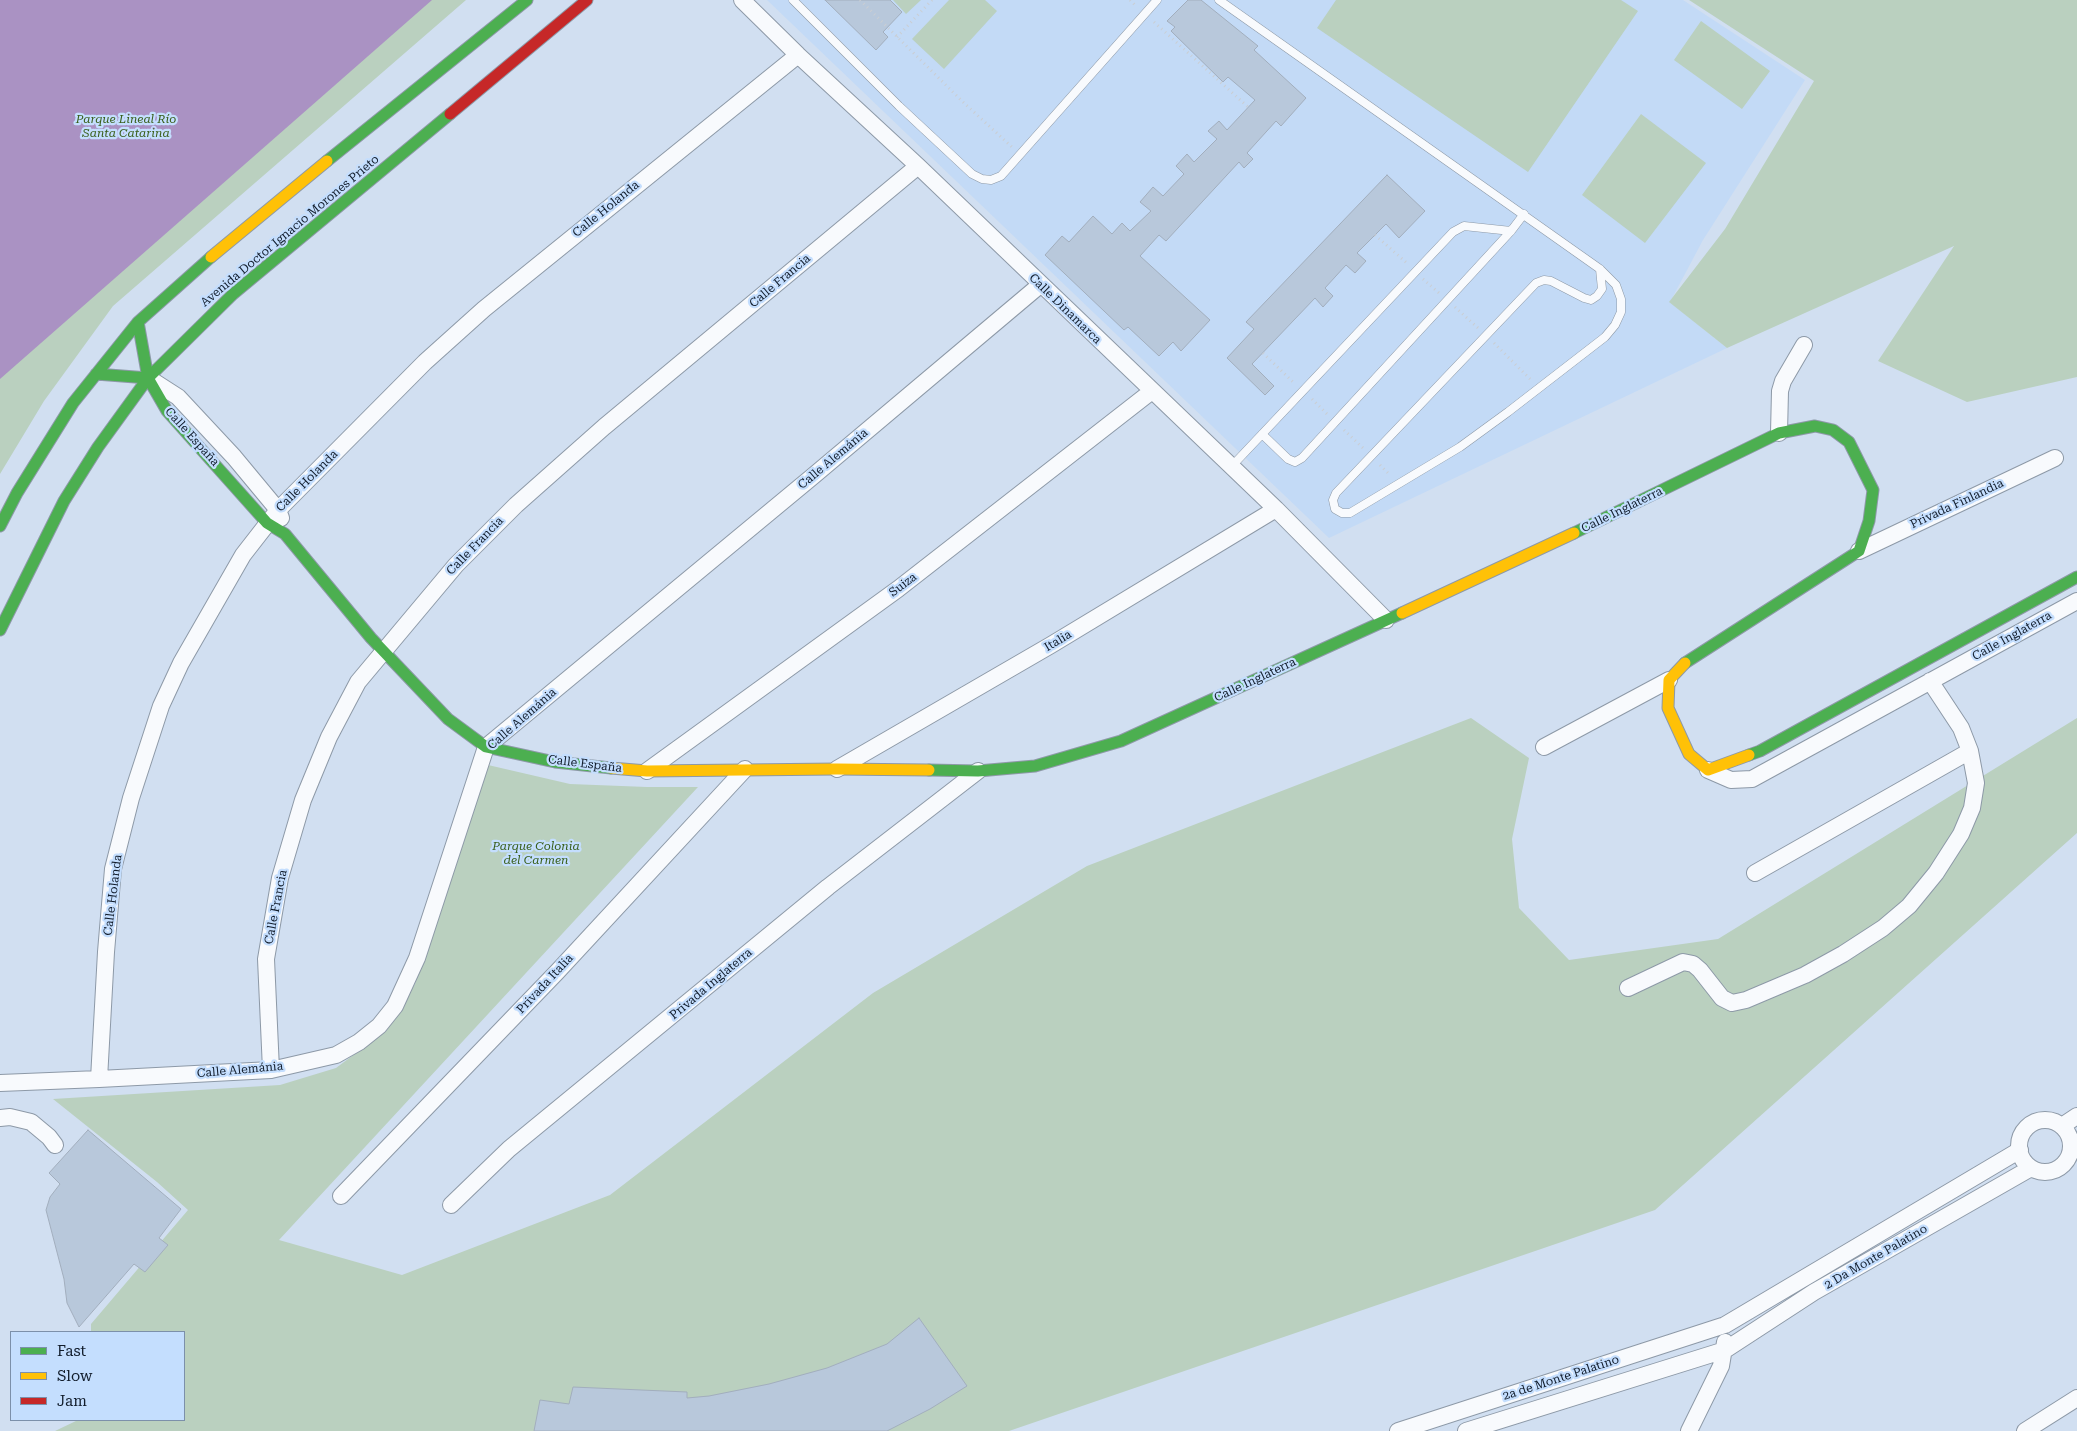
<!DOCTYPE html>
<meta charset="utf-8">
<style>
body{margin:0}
#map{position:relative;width:2077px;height:1431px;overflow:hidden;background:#d1dff1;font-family:"Roboto Serif",serif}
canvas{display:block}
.legend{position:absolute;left:10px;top:1331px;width:175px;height:90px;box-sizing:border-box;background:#c4defe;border:1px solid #7c90aa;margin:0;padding:6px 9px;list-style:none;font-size:15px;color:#111c2b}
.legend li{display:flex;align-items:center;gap:10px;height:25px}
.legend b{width:25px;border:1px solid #7c90aa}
</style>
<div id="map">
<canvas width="2077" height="1431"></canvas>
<ul class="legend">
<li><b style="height:6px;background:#4caf50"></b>Fast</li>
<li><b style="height:6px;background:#ffc107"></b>Slow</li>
<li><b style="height:6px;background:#c62828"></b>Jam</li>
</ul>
</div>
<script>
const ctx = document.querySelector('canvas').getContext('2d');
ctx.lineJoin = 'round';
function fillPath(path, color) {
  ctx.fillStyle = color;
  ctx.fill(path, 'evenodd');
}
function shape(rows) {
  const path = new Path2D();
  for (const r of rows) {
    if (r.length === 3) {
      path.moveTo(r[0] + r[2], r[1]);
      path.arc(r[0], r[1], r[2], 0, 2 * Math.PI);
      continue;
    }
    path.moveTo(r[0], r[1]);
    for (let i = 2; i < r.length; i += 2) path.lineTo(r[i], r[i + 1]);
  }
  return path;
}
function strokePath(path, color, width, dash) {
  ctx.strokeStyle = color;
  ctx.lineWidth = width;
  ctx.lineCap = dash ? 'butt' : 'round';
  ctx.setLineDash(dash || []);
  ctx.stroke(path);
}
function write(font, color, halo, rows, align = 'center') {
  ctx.font = font + ' "Roboto Serif",serif';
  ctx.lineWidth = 4.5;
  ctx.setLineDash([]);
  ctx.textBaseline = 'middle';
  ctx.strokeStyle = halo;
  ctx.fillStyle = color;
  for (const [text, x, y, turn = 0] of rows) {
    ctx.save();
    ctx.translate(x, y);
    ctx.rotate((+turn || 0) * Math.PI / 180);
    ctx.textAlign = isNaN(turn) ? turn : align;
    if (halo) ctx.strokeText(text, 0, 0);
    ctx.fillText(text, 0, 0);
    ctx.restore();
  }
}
const built = shape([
 [767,0,1683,0,1805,80,1703,240,1670,302,1727,348,1329,538]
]);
const green = shape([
 [0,0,466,0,113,306,44,401,0,474],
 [893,0,921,0,906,14],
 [949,0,985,0,997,11,944,69,912,39],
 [1336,0,1621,0,1638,11,1528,172,1317,28],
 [1689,0,2077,0,2077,377,1967,402,1878,361,1954,246,1727,348,1669,302,1725,229,1814,81],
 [1701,21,1770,71,1742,109,1674,60],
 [1641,114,1706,163,1645,243,1582,195],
 [1471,718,1529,758,1512,839,1519,908,1569,960,1718,939,2077,718,2077,833,1655,1210,1009,1431,55,1431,78,1420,184,1420,184,1332,91,1332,91,1324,188,1210,157,1182,53,1099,280,1085,336,1068,387,1030,415,984,488,765,570,784,647,787,698,787,279,1240,402,1275,610,1195,873,993,1087,866]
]);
const water = shape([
 [0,0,432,0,0,379]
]);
const building = shape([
 [825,0,890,0,902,12,883,32,888,37,876,50,825,0],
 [1188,0,1201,0,1258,46,1254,50,1306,98,1281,126,1276,121,1247,153,1253,159,1244,168,1239,162,1166,241,1159,235,1140,256,1210,320,1181,351,1173,342,1159,356,1128,327,1124,330,1045,255,1062,236,1069,242,1093,216,1112,234,1122,223,1130,231,1151,211,1140,202,1153,187,1163,196,1184,174,1176,166,1187,154,1194,162,1217,139,1208,131,1219,121,1227,130,1255,100,1228,77,1223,82,1171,31,1175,27,1167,21,1188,0],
 [1387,175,1425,211,1399,238,1386,224,1357,253,1366,261,1355,273,1346,265,1325,288,1333,296,1323,307,1315,298,1252,364,1274,386,1265,395,1227,358,1254,329,1246,322,1387,175],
 [88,1130,181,1209,159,1238,168,1245,145,1272,134,1264,79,1327,67,1303,64,1279,46,1210,50,1197,60,1184,49,1173,88,1130],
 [919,1318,967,1386,930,1409,887,1431,534,1431,540,1400,569,1404,573,1387,687,1392,687,1398,709,1396,769,1384,827,1368,887,1344,919,1318]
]);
const path = shape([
 [860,0,964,103,1012,147],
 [1130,0,1136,6],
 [1154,22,1248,107],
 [897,37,932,0],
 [1375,235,1408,264],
 [1423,279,1439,293],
 [1455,307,1478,328],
 [1494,343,1530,379],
 [1263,353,1294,383],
 [1312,399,1327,414],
 [1344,430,1363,448],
 [1380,465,1390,475]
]);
const lane = shape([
 [793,0,899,106,972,174,982,179,991,180,1001,176,1157,0],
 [1219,0,1600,269,1616,285,1621,299,1621,312,1615,325,1605,337,1508,412,1460,447,1350,513,1342,513,1335,509,1333,500,1336,493,1536,283,1544,280,1551,281,1584,298,1591,300,1597,296,1602,289,1600,269],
 [1262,434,1288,459,1295,462,1302,458,1511,231,1524,214],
 [1231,467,1453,232,1464,226,1511,231]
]);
const street = shape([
 [742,0,798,55,918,166,1276,509,1386,620],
 [150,379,178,397,234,457,278,510,281,518],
 [1779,433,1780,391,1783,381,1804,345],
 [1859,551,2055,458],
 [1544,747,1669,680],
 [837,769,1051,645,1276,509],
 [1708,770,1731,780,1752,779,2077,601],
 [647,771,898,589,1152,391],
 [1755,873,1970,751],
 [1628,988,1683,962,1693,964,1700,970,1722,998,1732,1003,1746,1000,1805,975,1843,954,1883,928,1909,906,1936,873,1961,834,1972,808,1976,783,1970,751,1961,728,1930,681],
 [271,1070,266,959,280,878,303,800,329,737,358,682,456,565,516,505,604,427,918,166],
 [99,1079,106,952,113,869,131,798,161,706,181,663,243,555,278,510,425,362,484,309,798,55],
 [0,1083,99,1079,271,1070,336,1055,359,1042,379,1026,395,1006,417,958,486,747,812,477,1040,285],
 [0,1118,10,1117,31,1122,49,1137,55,1145],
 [2045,1146,26],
 [2062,1126,2077,1116],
 [341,1196,557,972,745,769],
 [451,1205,509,1149,828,887,978,771],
 [1398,1431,1725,1325,2020,1150],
 [1466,1431,1725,1350,1814,1292,2031,1168],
 [1689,1431,1721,1366,1725,1342],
 [2025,1431,2077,1398]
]);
const fast = shape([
 [327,161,527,0],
 [96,374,148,378,138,322],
 [148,378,167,411,267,523,285,534,371,638,448,719,486,747,555,762,611,768],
 [0,526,17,493,73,403,138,322,211,257],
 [1574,533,1779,433,1815,426,1833,430,1849,442,1873,490,1869,521,1859,551,1685,663],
 [0,630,64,501,98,447,148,378,233,294,450,114],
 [1749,755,1760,751,2077,577],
 [929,770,978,771,1035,766,1121,741,1402,613]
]);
const slow = shape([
 [211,257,327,161],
 [1402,613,1574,533],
 [1685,663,1669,680,1668,708,1689,754,1708,770,1749,755],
 [611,768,647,771,837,769,929,770]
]);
const jam = shape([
 [450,114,587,0]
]);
const parkNames = [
 ["Parque Lineal Río",126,119],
 ["Santa Catarina",126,133],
 ["Parque Colonia",536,846],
 ["del Carmen",536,860]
];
const streetNames = [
 ["Calle Holanda",606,209,-39],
 ["Avenida Doctor Ignacio Morones Prieto",290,231,-40],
 ["Calle Francia",780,281,-40],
 ["Calle Dinamarca",1065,309,44],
 ["Calle España",192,437,48],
 ["Calle Alemánia",833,459,-40],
 ["Calle Holanda",307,481,-45],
 ["Privada Finlandia",1957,504,-25],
 ["Calle Inglaterra",1622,510,-26],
 ["Calle Francia",475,546,-46],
 ["Suiza",903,585,-37],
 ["Calle Inglaterra",2012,636,-29],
 ["Italia",1058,641,-31],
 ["Calle Inglaterra",1255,680,-25],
 ["Calle Alemánia",522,719,-41],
 ["Calle España",585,764,7],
 ["Calle Holanda",113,895,-83],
 ["Calle Francia",276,907,-79],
 ["Privada Italia",545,984,-47],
 ["Privada Inglaterra",711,984,-40],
 ["Calle Alemánia",240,1070,-5],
 ["2 Da Monte Palatino",1876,1257,-30],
 ["2a de Monte Palatino",1561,1378,-18]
];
fillPath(built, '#c3daf6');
fillPath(green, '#bad0bf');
fillPath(water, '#aa92c3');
fillPath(building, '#b8c8db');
strokePath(building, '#a2aebd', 1);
strokePath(lane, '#8d99a7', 9);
strokePath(street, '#8d99a7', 18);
strokePath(fast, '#8d99a7', 13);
strokePath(slow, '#8d99a7', 13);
strokePath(jam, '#8d99a7', 13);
strokePath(path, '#caced3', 3, [1, 4]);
strokePath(lane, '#f8fafd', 8);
strokePath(street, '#f8fafd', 16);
strokePath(fast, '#4caf50', 11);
strokePath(slow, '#ffc107', 11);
strokePath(jam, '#c62828', 11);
write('italic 12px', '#385e19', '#c4defe', parkNames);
write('12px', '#111c2b', '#c4defe', streetNames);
</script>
